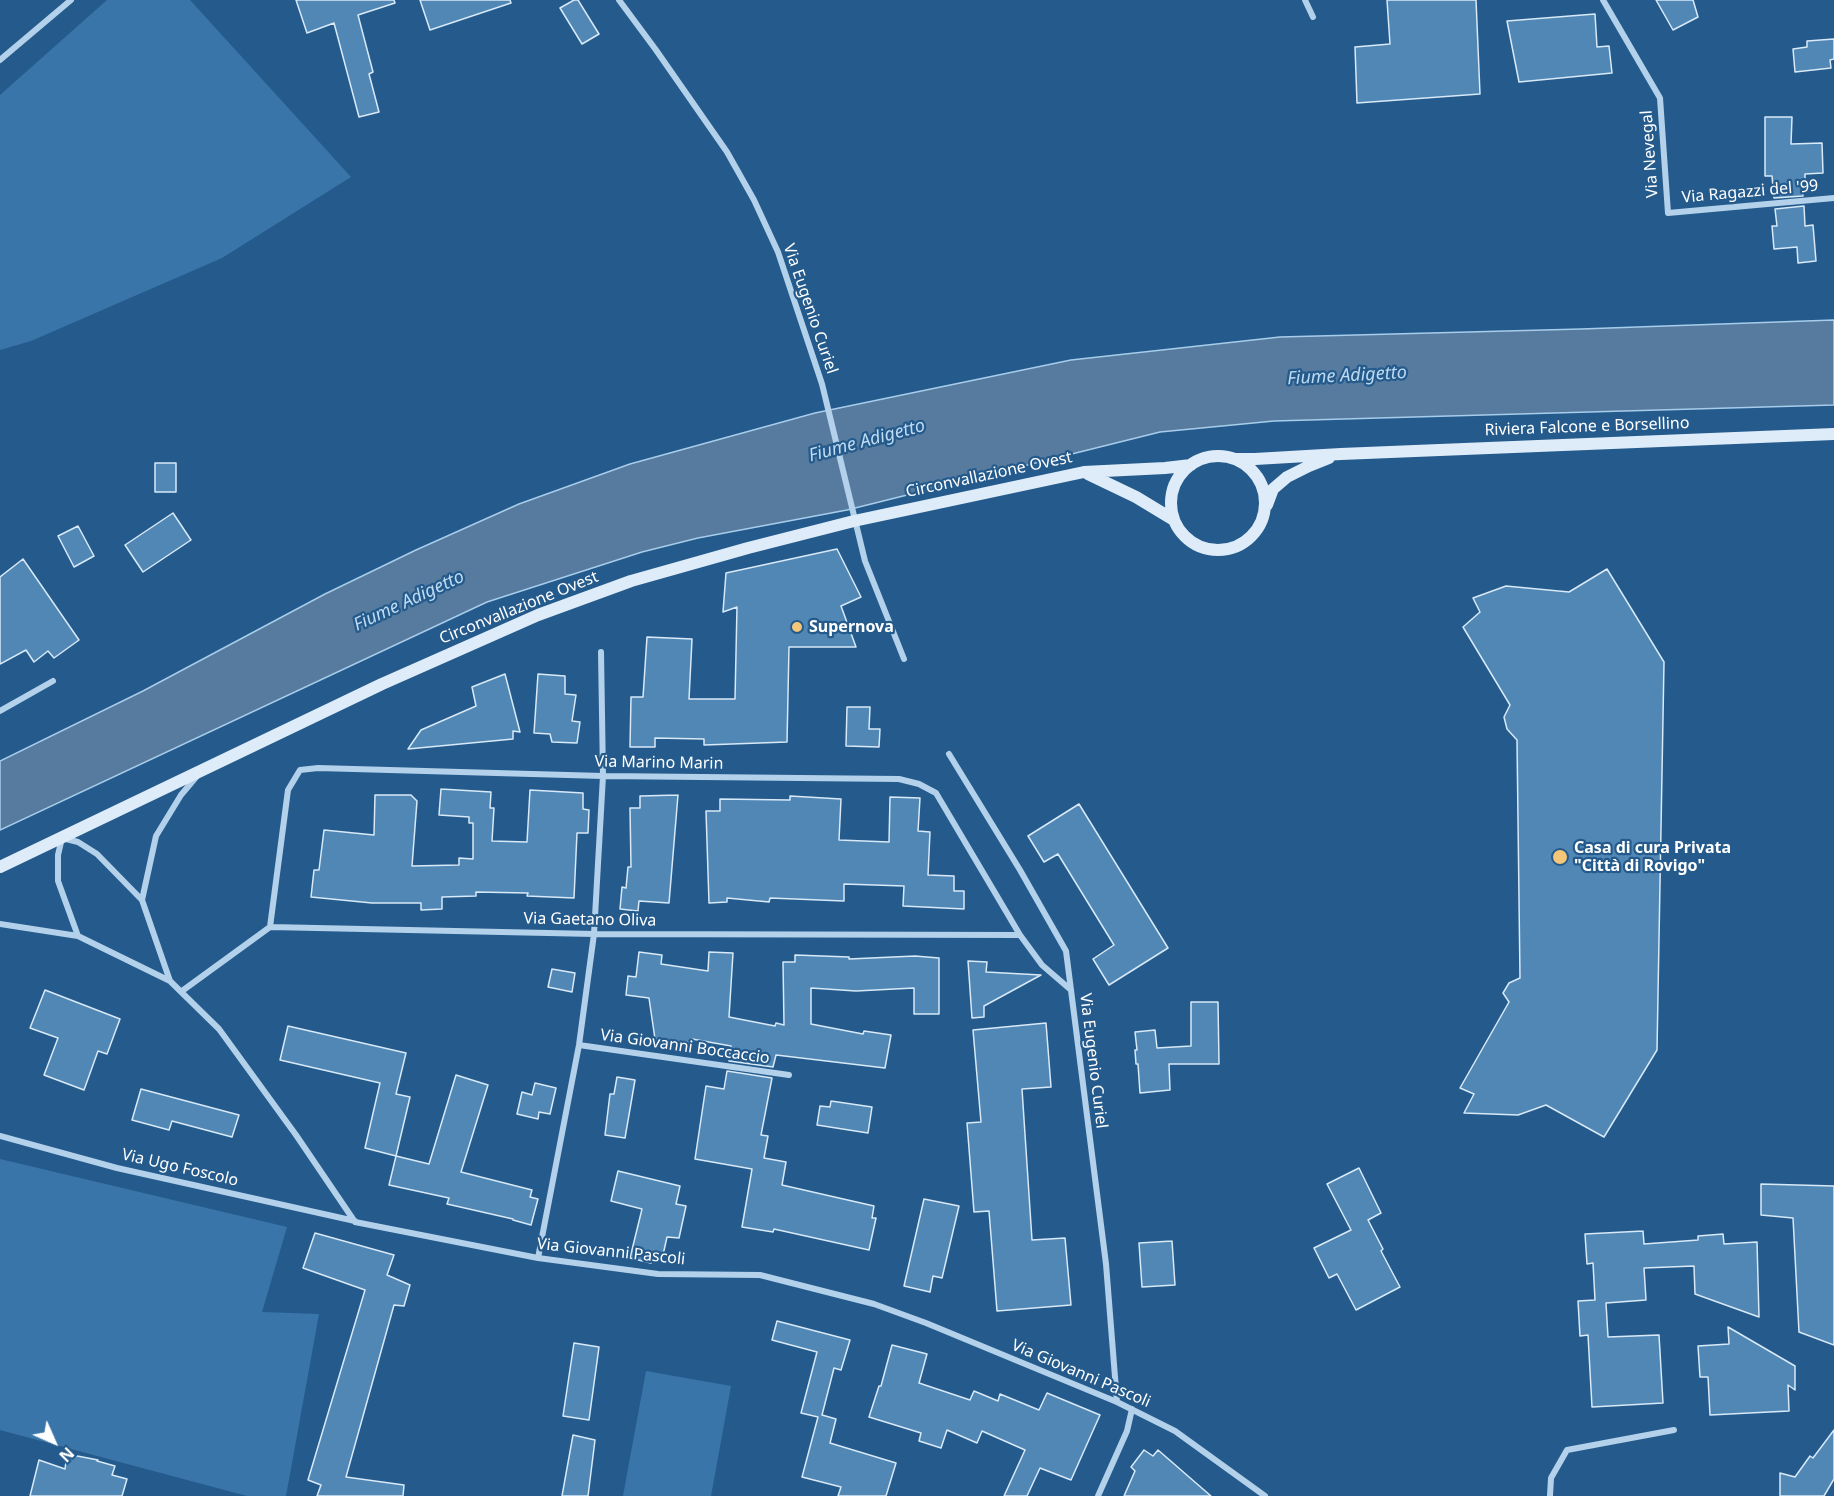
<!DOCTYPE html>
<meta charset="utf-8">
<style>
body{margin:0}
#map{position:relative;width:1834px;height:1496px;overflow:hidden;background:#255b8c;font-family:"Noto Sans",sans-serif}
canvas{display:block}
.north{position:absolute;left:24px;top:1412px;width:60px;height:60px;-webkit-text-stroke:4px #255b8c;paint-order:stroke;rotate:135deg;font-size:16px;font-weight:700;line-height:24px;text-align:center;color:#fff}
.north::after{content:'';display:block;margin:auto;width:21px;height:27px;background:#fff;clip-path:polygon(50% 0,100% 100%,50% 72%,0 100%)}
</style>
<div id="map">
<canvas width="1834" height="1496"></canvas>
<div class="north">N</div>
</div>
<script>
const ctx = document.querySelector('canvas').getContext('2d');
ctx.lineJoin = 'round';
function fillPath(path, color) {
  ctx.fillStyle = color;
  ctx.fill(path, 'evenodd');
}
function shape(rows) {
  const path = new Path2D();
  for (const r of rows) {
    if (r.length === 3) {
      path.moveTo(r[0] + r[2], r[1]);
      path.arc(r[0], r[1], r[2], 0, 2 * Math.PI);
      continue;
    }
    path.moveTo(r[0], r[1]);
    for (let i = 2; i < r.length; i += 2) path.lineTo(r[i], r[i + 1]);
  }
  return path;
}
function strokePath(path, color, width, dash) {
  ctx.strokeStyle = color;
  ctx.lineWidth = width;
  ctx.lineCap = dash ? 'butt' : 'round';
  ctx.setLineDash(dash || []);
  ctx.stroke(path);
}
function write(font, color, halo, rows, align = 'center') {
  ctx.font = font + ' "Noto Sans",sans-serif';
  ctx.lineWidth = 4.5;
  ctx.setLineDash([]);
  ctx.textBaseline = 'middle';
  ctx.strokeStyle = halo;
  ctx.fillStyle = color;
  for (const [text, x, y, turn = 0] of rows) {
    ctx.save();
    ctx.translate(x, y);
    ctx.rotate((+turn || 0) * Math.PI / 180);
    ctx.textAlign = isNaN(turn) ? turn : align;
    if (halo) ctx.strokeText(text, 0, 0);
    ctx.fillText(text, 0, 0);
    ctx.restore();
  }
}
const green = shape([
 [107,0,190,0,351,177,222,258,31,341,0,350,0,95],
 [0,1159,287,1227,262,1312,319,1314,286,1496,247,1496,0,1430],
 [646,1371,731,1386,711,1496,623,1496]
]);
const water = shape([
 [1834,320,1834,405,1274,421,1160,432,847,510,698,538,642,552,487,602,0,830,0,761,143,691,325,594,416,550,519,504,630,464,815,413,1071,360,1280,337,1581,329,1834,320]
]);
const building = shape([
 [296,0,394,0,395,3,358,15,373,72,369,74,379,112,359,117,334,23,307,33,296,0],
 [420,0,510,0,511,3,430,30,420,0],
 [574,0,578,0,599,34,582,44,560,8,574,0],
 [1387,0,1476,0,1480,94,1357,103,1355,47,1390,44,1387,0],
 [1656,0,1693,0,1698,17,1673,30,1656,0],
 [1595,14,1597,47,1609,46,1612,73,1519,82,1507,21,1595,14],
 [1834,39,1834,59,1830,60,1831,68,1795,72,1793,49,1807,47,1807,41,1834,39],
 [1765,117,1792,117,1791,144,1822,143,1823,173,1805,174,1805,187,1802,187,1803,196,1774,198,1772,176,1765,176,1765,117],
 [1804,206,1805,226,1813,225,1816,261,1798,263,1797,247,1774,249,1772,226,1777,226,1775,209,1804,206],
 [155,463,176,463,176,492,155,492,155,463],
 [173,513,191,540,143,572,125,545,173,513],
 [78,526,94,556,74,567,58,536,78,526],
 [837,549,861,597,841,606,856,647,789,647,787,742,704,745,704,739,655,738,655,747,630,747,631,697,643,697,647,637,692,639,689,699,735,699,737,607,723,612,726,573,837,549],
 [23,559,79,640,54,658,48,651,34,662,26,650,0,664,0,577,23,559],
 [1607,569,1664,662,1657,1050,1604,1137,1546,1105,1518,1115,1464,1113,1474,1094,1460,1088,1509,1002,1503,993,1509,983,1520,978,1517,740,1507,729,1504,717,1510,705,1463,627,1480,612,1473,598,1506,586,1569,592,1607,569],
 [505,674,520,732,513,731,513,739,408,749,421,730,476,706,472,687,505,674],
 [538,674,565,676,565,694,576,695,572,721,580,722,577,743,552,742,550,734,534,733,538,674],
 [847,707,870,707,869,729,880,729,879,747,846,746,847,707],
 [441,789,491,792,490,808,494,808,492,841,527,842,530,790,583,793,583,809,589,810,588,833,577,833,574,898,527,896,528,893,476,892,476,896,442,897,442,909,421,910,421,903,372,903,311,897,314,870,319,870,324,830,374,835,375,795,411,795,417,801,412,866,459,865,459,858,473,859,473,823,469,823,469,817,439,815,441,789],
 [678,795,669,903,639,901,638,911,620,909,622,887,626,888,628,867,631,867,630,808,640,808,640,796,678,795],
 [790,796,841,799,839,840,889,842,890,797,920,798,918,831,930,832,928,875,954,876,954,891,964,891,964,909,903,906,904,886,844,884,844,901,770,898,769,902,727,898,727,902,709,903,706,811,720,811,720,799,790,800,790,796],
 [1079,804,1168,948,1109,985,1093,959,1114,945,1058,854,1044,862,1028,836,1079,804],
 [639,952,662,955,661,964,708,971,709,952,733,953,729,1017,775,1026,776,1023,784,1025,783,962,795,962,795,955,849,957,849,959,915,956,939,958,939,1014,914,1014,914,988,856,991,811,988,811,1024,863,1034,864,1031,891,1035,885,1068,776,1055,773,1067,729,1061,731,1046,692,1039,692,1043,655,1039,649,998,626,995,628,976,636,977,639,952],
 [968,961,987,962,986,972,1041,975,984,1006,984,1017,972,1018,968,961],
 [552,969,575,973,572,992,548,987,552,969],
 [45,990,120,1019,107,1054,98,1051,84,1090,44,1075,58,1038,30,1028,45,990],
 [1191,1002,1218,1002,1219,1064,1169,1064,1170,1090,1140,1093,1138,1064,1136,1064,1135,1050,1137,1050,1135,1032,1155,1030,1157,1048,1191,1046,1191,1002],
 [1046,1023,1051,1087,1022,1089,1032,1240,1065,1238,1071,1305,997,1311,989,1211,974,1212,967,1123,981,1122,973,1030,1046,1023],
 [288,1026,406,1053,396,1094,410,1097,396,1156,365,1148,380,1083,280,1060,288,1026],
 [727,1071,772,1078,761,1135,768,1136,764,1158,786,1162,782,1185,874,1206,872,1218,876,1218,869,1250,774,1229,773,1232,742,1227,752,1169,695,1159,706,1086,724,1089,727,1071],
 [456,1075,488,1085,461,1172,532,1190,530,1197,538,1199,531,1225,513,1220,513,1219,447,1204,449,1198,389,1185,396,1156,429,1164,456,1075],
 [617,1077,635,1080,625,1138,605,1135,610,1094,614,1094,617,1077],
 [535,1083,556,1088,550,1114,539,1112,538,1119,517,1114,522,1092,532,1095,535,1083],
 [141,1089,239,1115,232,1137,172,1121,169,1130,132,1120,141,1089],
 [831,1101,872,1107,868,1133,817,1125,820,1106,830,1107,831,1101],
 [1359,1168,1381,1213,1368,1220,1383,1249,1381,1251,1400,1287,1356,1310,1337,1274,1329,1278,1314,1248,1351,1230,1327,1184,1359,1168],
 [618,1171,680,1186,676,1204,686,1206,679,1238,667,1237,663,1255,653,1253,651,1263,630,1258,642,1209,611,1201,618,1171],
 [1761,1184,1834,1186,1834,1345,1799,1332,1793,1218,1761,1215,1761,1184],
 [924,1199,959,1206,942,1278,933,1276,930,1292,904,1286,924,1199],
 [1643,1231,1644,1244,1698,1240,1698,1236,1723,1234,1724,1244,1757,1242,1759,1317,1695,1294,1694,1266,1644,1268,1646,1300,1606,1303,1608,1337,1659,1335,1663,1403,1592,1407,1588,1335,1580,1336,1578,1301,1595,1300,1593,1263,1587,1264,1585,1234,1643,1231],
 [315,1233,394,1255,387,1275,410,1285,404,1306,394,1305,346,1477,404,1485,403,1496,317,1496,321,1485,308,1480,365,1290,303,1268,315,1233],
 [1172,1241,1175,1285,1142,1287,1139,1243,1172,1241],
 [777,1321,850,1340,841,1370,834,1368,822,1415,836,1419,830,1443,896,1463,886,1496,838,1496,841,1487,802,1477,818,1417,801,1413,817,1352,772,1340,777,1321],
 [1728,1327,1795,1366,1795,1390,1788,1385,1789,1411,1710,1415,1708,1377,1700,1377,1698,1346,1729,1344,1728,1327],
 [574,1343,599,1347,589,1420,563,1416,574,1343],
 [892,1345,927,1354,919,1383,970,1400,974,1391,998,1401,1000,1394,1039,1410,1047,1393,1100,1415,1071,1480,1040,1468,1027,1496,1004,1496,1025,1450,982,1431,977,1443,947,1430,941,1448,919,1441,921,1433,869,1417,879,1386,881,1386,892,1345],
 [1834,1430,1834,1479,1824,1496,1780,1496,1780,1473,1795,1477,1810,1456,1813,1458,1834,1430],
 [573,1435,595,1440,588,1496,562,1496,573,1435],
 [1144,1450,1153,1456,1158,1450,1211,1496,1124,1496,1135,1471,1131,1467,1144,1450],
 [67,1454,98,1460,97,1461,115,1466,112,1475,127,1479,122,1496,30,1496,39,1460,65,1469,67,1454]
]);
const street = shape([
 [619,0,656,50,727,152,754,200,778,252,822,384,865,561,904,659],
 [1305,0,1313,17],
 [1603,0,1660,98,1668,213,1834,198],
 [0,60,71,0],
 [0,711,53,681],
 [949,754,1020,870,1066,951,1106,1264,1117,1402],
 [142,900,156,836,181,795,197,776],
 [0,924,78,936,170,981,219,1029,296,1135,355,1222,538,1258,658,1274,760,1275,874,1304,926,1323,1117,1402,1175,1431,1265,1496],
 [270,927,288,790,300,770,318,768,603,776,899,779,919,784,936,793,1020,935,1042,965,1071,990],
 [78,936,58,881,58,855,62,838,78,842,97,854,142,900,170,981],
 [182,991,270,927,594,934,1020,935],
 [579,1045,789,1075],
 [0,1136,117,1168,355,1221],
 [538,1258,579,1045,594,934,603,776,601,652],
 [1098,1496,1127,1431,1132,1409],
 [1550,1496,1551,1478,1567,1450,1674,1430]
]);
const secondary = shape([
 [1218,503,47],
 [1236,459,1255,459,1341,454,1834,434],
 [1088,474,1136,497,1174,520],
 [1267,505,1273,489,1287,477,1309,466,1329,458],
 [0,867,382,684,538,615,631,581,748,548,854,521,1084,472,1165,468,1191,465]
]);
const markers = [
 [797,627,6,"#f4c678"],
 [1560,857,8,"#f4c678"]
];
const streetNames = [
 ["Via Nevegal",1650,154,-94],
 ["Via Ragazzi del '99",1750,192,-5],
 ["Via Eugenio Curiel",810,309,71],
 ["Riviera Falcone e Borsellino",1587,427,-2],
 ["Circonvallazione Ovest",989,475,-12],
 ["Circonvallazione Ovest",519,608,-22],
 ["Via Marino Marin",659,763,1],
 ["Via Gaetano Oliva",590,920,1],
 ["Via Giovanni Boccaccio",685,1047,8],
 ["Via Eugenio Curiel",1093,1061,83],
 ["Via Ugo Foscolo",180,1168,13],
 ["Via Giovanni Pascoli",611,1252,6],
 ["Via Giovanni Pascoli",1081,1374,23]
];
const poiNames = [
 ["Supernova",809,627],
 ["Casa di cura Privata",1574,848],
 ["\"Città di Rovigo\"",1574,866]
];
const waterNames = [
 ["Fiume Adigetto",1347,376,-3],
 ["Fiume Adigetto",867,441,-15],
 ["Fiume Adigetto",409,601,-25]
];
fillPath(green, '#3975a9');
fillPath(water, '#567b9e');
strokePath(water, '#a8cdeb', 1.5);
fillPath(building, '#5187b5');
strokePath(building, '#d8e9f8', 1.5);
strokePath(street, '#b3d1ea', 6);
strokePath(secondary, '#deecf9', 12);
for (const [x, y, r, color] of markers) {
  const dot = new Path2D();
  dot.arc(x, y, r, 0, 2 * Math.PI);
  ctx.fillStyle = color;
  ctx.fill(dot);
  strokePath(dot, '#255b8c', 2);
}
write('16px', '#fff', '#255b8c', streetNames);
write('bold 16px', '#fff', '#255b8c', poiNames, 'left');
write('italic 18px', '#bfdbf2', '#255b8c', waterNames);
</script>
